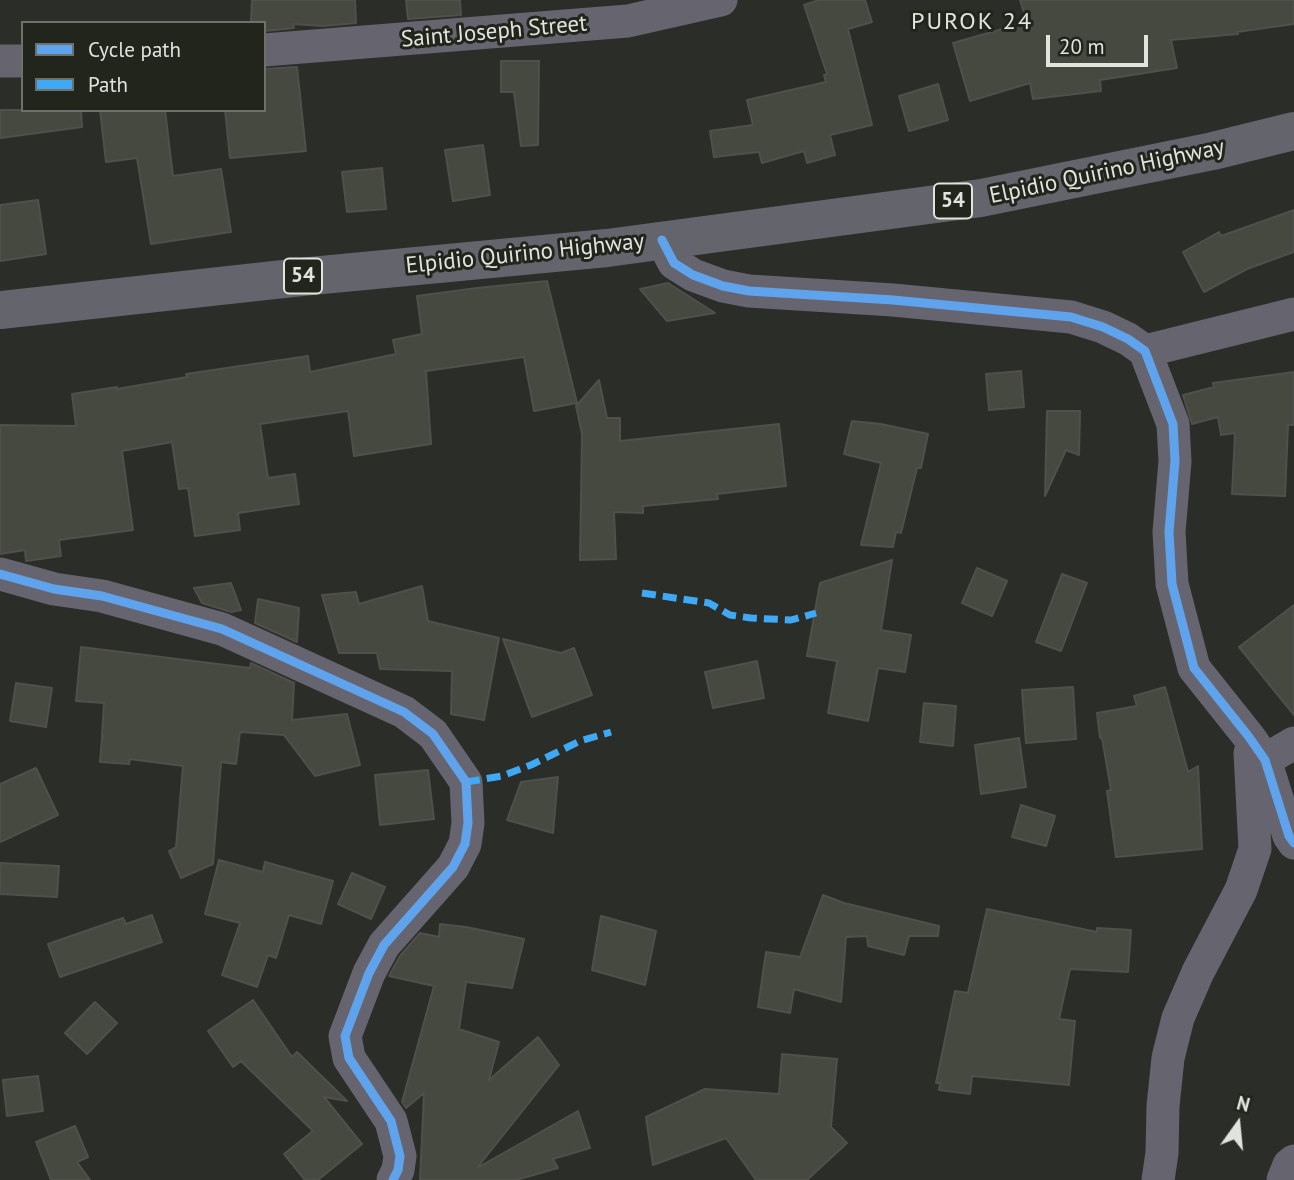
<!DOCTYPE html>
<style>
body{margin:0}
#map{position:relative;width:1294px;height:1180px;overflow:hidden;background:#2b2d28;font-family:"PT Sans",sans-serif}
canvas{display:block}
.legend{position:absolute;left:21px;top:21px;width:245px;height:91px;box-sizing:border-box;background:#21251c;border:2px solid #6e7169;margin:0;padding:9px 12px;list-style:none;font-size:21px;color:#e1e4dd}
.legend li{display:flex;align-items:center;gap:14px;height:35px}
.legend b{width:35px;border:2px solid #6e7169}
.north{position:absolute;left:1203px;top:1089px;width:70px;height:70px;-webkit-text-stroke:5px #21251c;paint-order:stroke;rotate:15deg;font-size:19px;font-weight:700;line-height:28px;text-align:center;color:#e1e4dd}
.north::after{content:'';display:block;margin:auto;width:24px;height:32px;background:#e1e4dd;clip-path:polygon(50% 0,100% 100%,50% 72%,0 100%)}
.scale{position:absolute;left:1046px;top:35px;width:102px;height:32px;box-sizing:border-box;border:4px solid #e1e4dd;border-top:0;padding-left:9px;font-size:21px;line-height:24px;white-space:nowrap;color:#e1e4dd;-webkit-text-stroke:5px #21251c;paint-order:stroke}
</style>
<div id="map">
<canvas width="1294" height="1180"></canvas>
<ul class="legend">
<li><b style="height:9px;background:#60a3ed"></b>Cycle path</li>
<li><b style="height:9px;background:#3fa9f5"></b>Path</li>
</ul>
<div class="north">N</div>
<div class="scale">20 m</div>
</div>
<script>
const ctx = document.querySelector('canvas').getContext('2d');
ctx.lineJoin = 'round';
function fillPath(path, color) {
  ctx.fillStyle = color;
  ctx.fill(path, 'evenodd');
}
function shape(rows) {
  const path = new Path2D();
  for (const r of rows) {
    path.moveTo(r[0], r[1]);
    for (let i = 2; i < r.length; i += 2) path.lineTo(r[i], r[i + 1]);
  }
  return path;
}
function strokePath(path, color, width, dash) {
  ctx.strokeStyle = color;
  ctx.lineWidth = width;
  ctx.lineCap = dash ? 'butt' : 'round';
  ctx.setLineDash(dash || []);
  ctx.stroke(path);
}
function write(font, color, halo, rows, align = 'center') {
  ctx.font = font + ' "PT Sans",sans-serif';
  ctx.lineWidth = 6;
  ctx.setLineDash([]);
  ctx.textBaseline = 'middle';
  ctx.strokeStyle = halo;
  ctx.fillStyle = color;
  for (const [text, x, y, turn = 0] of rows) {
    ctx.save();
    ctx.translate(x, y);
    ctx.rotate((+turn || 0) * Math.PI / 180);
    ctx.textAlign = isNaN(turn) ? turn : align;
    if (halo) ctx.strokeText(text, 0, 0);
    ctx.fillText(text, 0, 0);
    ctx.restore();
  }
}
const building = shape([
 [252,0,355,0,356,23,323,26,293,24,294,28,265,31,265,22,251,21,252,0],
 [406,0,460,0,461,15,408,19,406,0],
 [819,0,865,0,872,22,848,29,872,125,830,135,835,155,807,163,804,151,762,163,759,152,714,157,710,131,753,125,747,100,826,82,824,75,827,74,804,5,819,0],
 [1020,0,1294,0,1294,24,1237,32,1238,34,1171,40,1177,68,1100,80,1101,91,1033,99,1030,83,970,101,953,43,1027,22,1020,0],
 [501,61,539,61,538,145,521,146,514,92,501,92,501,61],
 [297,67,306,151,230,158,225,110,264,110,264,69,297,67],
 [938,84,948,120,909,131,899,96,938,84],
 [0,110,81,110,82,127,0,138,0,110],
 [100,110,165,110,173,176,221,169,231,232,151,244,137,158,106,162,100,110],
 [483,145,490,195,453,201,445,150,483,145],
 [382,168,386,209,347,212,342,172,382,168],
 [38,200,46,254,0,261,0,205,38,200],
 [1294,210,1294,252,1247,269,1204,292,1183,252,1219,232,1221,236,1294,210],
 [547,281,577,403,534,411,524,357,426,371,431,444,354,456,348,411,260,424,268,478,295,474,299,504,238,513,240,530,195,536,188,488,179,489,172,442,122,451,133,530,59,540,61,556,26,561,25,550,0,554,0,425,76,426,72,394,117,387,117,389,187,377,186,374,308,356,310,372,396,354,393,340,422,334,417,296,477,288,547,281],
 [668,283,715,313,667,321,640,289,668,283],
 [1021,371,1024,407,989,410,986,374,1021,371],
 [1294,372,1294,425,1288,425,1285,496,1232,494,1235,433,1221,435,1218,417,1192,424,1183,395,1214,387,1213,383,1294,372],
 [599,380,607,418,620,418,620,441,779,424,786,486,717,494,718,499,643,506,643,513,614,512,616,559,580,560,582,434,576,406,599,380],
 [1047,411,1080,411,1079,455,1066,450,1045,496,1047,411],
 [852,421,881,424,928,434,921,468,917,468,901,533,896,532,893,547,861,545,881,463,844,454,852,421],
 [892,560,881,630,911,635,905,672,878,668,868,721,828,713,837,661,807,656,820,583,892,560],
 [977,568,1007,581,992,616,962,603,977,568],
 [1062,574,1087,583,1061,651,1036,642,1062,574],
 [231,583,241,610,231,612,202,603,194,588,231,583],
 [422,586,428,621,499,638,484,720,451,714,452,671,380,669,377,653,339,653,322,595,356,592,359,604,422,586],
 [258,599,299,608,297,642,255,623,258,599],
 [1294,605,1294,715,1239,647,1294,605],
 [503,639,561,653,574,648,592,695,532,717,503,639],
 [81,647,250,668,251,663,294,683,292,720,347,714,360,765,315,776,284,735,240,732,236,764,221,762,213,864,181,878,169,851,176,847,183,766,130,759,129,764,100,762,102,737,104,736,102,735,104,703,76,701,81,647],
 [757,661,764,698,713,708,705,672,757,661],
 [16,683,52,688,46,727,10,721,16,683],
 [1073,687,1076,739,1026,743,1022,690,1073,687],
 [1165,687,1188,772,1198,766,1202,849,1116,857,1107,791,1111,790,1102,738,1100,738,1097,713,1137,706,1134,696,1165,687],
 [924,703,956,706,953,746,920,742,924,703],
 [1019,738,1026,787,981,794,975,745,1019,738],
 [36,768,58,815,0,842,0,784,36,768],
 [428,770,434,819,380,825,375,775,428,770],
 [558,777,553,833,507,820,521,782,558,777],
 [1021,805,1055,816,1046,846,1012,837,1021,805],
 [219,860,263,872,265,862,333,881,321,924,289,915,276,958,268,955,257,987,222,975,240,923,205,914,219,860],
 [0,863,59,866,57,897,0,894,0,863],
 [352,873,385,887,371,919,338,904,352,873],
 [823,895,844,903,939,926,938,936,909,936,904,955,868,946,867,936,846,937,841,1002,794,989,790,1013,758,1007,766,952,800,957,823,895],
 [987,909,1097,932,1097,928,1131,930,1128,972,1070,969,1059,1019,1075,1021,1069,1085,972,1076,970,1094,939,1090,940,1083,936,1083,955,991,968,993,987,909],
 [152,915,162,942,60,977,48,944,123,918,126,924,152,915],
 [601,916,656,931,645,985,592,970,601,916],
 [440,924,466,927,524,939,512,988,466,982,459,1029,499,1042,489,1080,538,1037,559,1065,477,1168,578,1111,590,1148,553,1159,558,1168,516,1180,420,1180,424,1093,406,1108,402,1102,434,986,389,976,400,956,420,933,439,937,440,924],
 [253,1000,292,1057,297,1052,347,1101,324,1097,362,1144,318,1180,305,1180,284,1154,313,1131,241,1061,233,1067,208,1031,253,1000],
 [95,1002,117,1023,87,1054,65,1033,95,1002],
 [782,1054,837,1059,831,1127,847,1143,807,1180,756,1180,726,1138,653,1165,646,1117,705,1089,779,1094,782,1054],
 [38,1076,43,1111,7,1116,3,1080,38,1076],
 [75,1126,88,1157,77,1162,90,1180,51,1180,36,1142,75,1126]
]);
const minor = shape([
 [264,50,628,21,721,0],
 [0,61,23,61],
 [662,240,674,263,693,275,723,286,749,291,893,300,1071,317,1103,327,1128,339,1145,351,1173,424,1175,461,1169,532,1172,584,1194,668,1249,737,1265,760,1289,836,1294,843],
 [1145,351,1294,314],
 [0,574,54,589,102,596,222,629,404,712,433,734,466,782,468,823,465,844,453,867,384,945,369,973,345,1036,349,1058,391,1121,400,1156,398,1170,393,1180],
 [1265,760,1294,743],
 [1158,1180,1162,1153,1163,1106,1168,1058,1178,1018,1198,972,1241,890,1255,849,1250,753],
 [1283,1180,1289,1165,1294,1161]
]);
const trunk = shape([
 [0,310,311,276,607,248,981,198,1213,151,1294,131]
]);
const quiet = shape([
 [642,593,709,603,730,615,751,618,791,620,816,613],
 [466,782,502,776,531,765,580,741,611,732]
]);
const cycleway = shape([
 [662,240,674,263,693,275,723,286,749,291,893,300,1071,317,1103,327,1128,339,1145,351,1173,424,1175,461,1169,532,1172,584,1194,668,1249,737,1265,760,1289,836,1294,843],
 [0,574,54,589,102,596,222,629,404,712,433,734,466,782,468,823,465,844,453,867,384,945,369,973,345,1036,349,1058,391,1121,400,1156,398,1170,393,1180]
]);
const shields = [
 [953,201,38],
 [303,276,38]
];
const shieldNames = [
 ["54",953,201],
 ["54",303,276]
];
const streetNames = [
 ["Saint Joseph Street",494,32,-5],
 ["Elpidio Quirino Highway",1107,172,-12],
 ["Elpidio Quirino Highway",525,254,-6]
];
const neighbourhoodNames = [
 ["PUROK 24",972,22]
];
fillPath(building, '#454940');
strokePath(building, '#4f504c', 2);
strokePath(minor, '#66656f', 33);
strokePath(trunk, '#64646c', 38);
strokePath(quiet, '#3fa9f5', 7, [14, 7]);
strokePath(cycleway, '#60a3ed', 9);
for (const [x, y, w] of shields) {
  const box = new Path2D();
  box.roundRect(x - w / 2, y - 17.5, w, 35, 5);
  ctx.fillStyle = '#21251c';
  ctx.fill(box);
  strokePath(box, '#e1e4dd', 2);
}
write('bold 21px', '#e1e4dd', null, shieldNames);
write('23px', '#e1e4dd', '#21251c', streetNames);
ctx.letterSpacing = '2px';
write('24px', '#e1e4dd', '#21251c', neighbourhoodNames);
ctx.letterSpacing = '0px';
</script>
